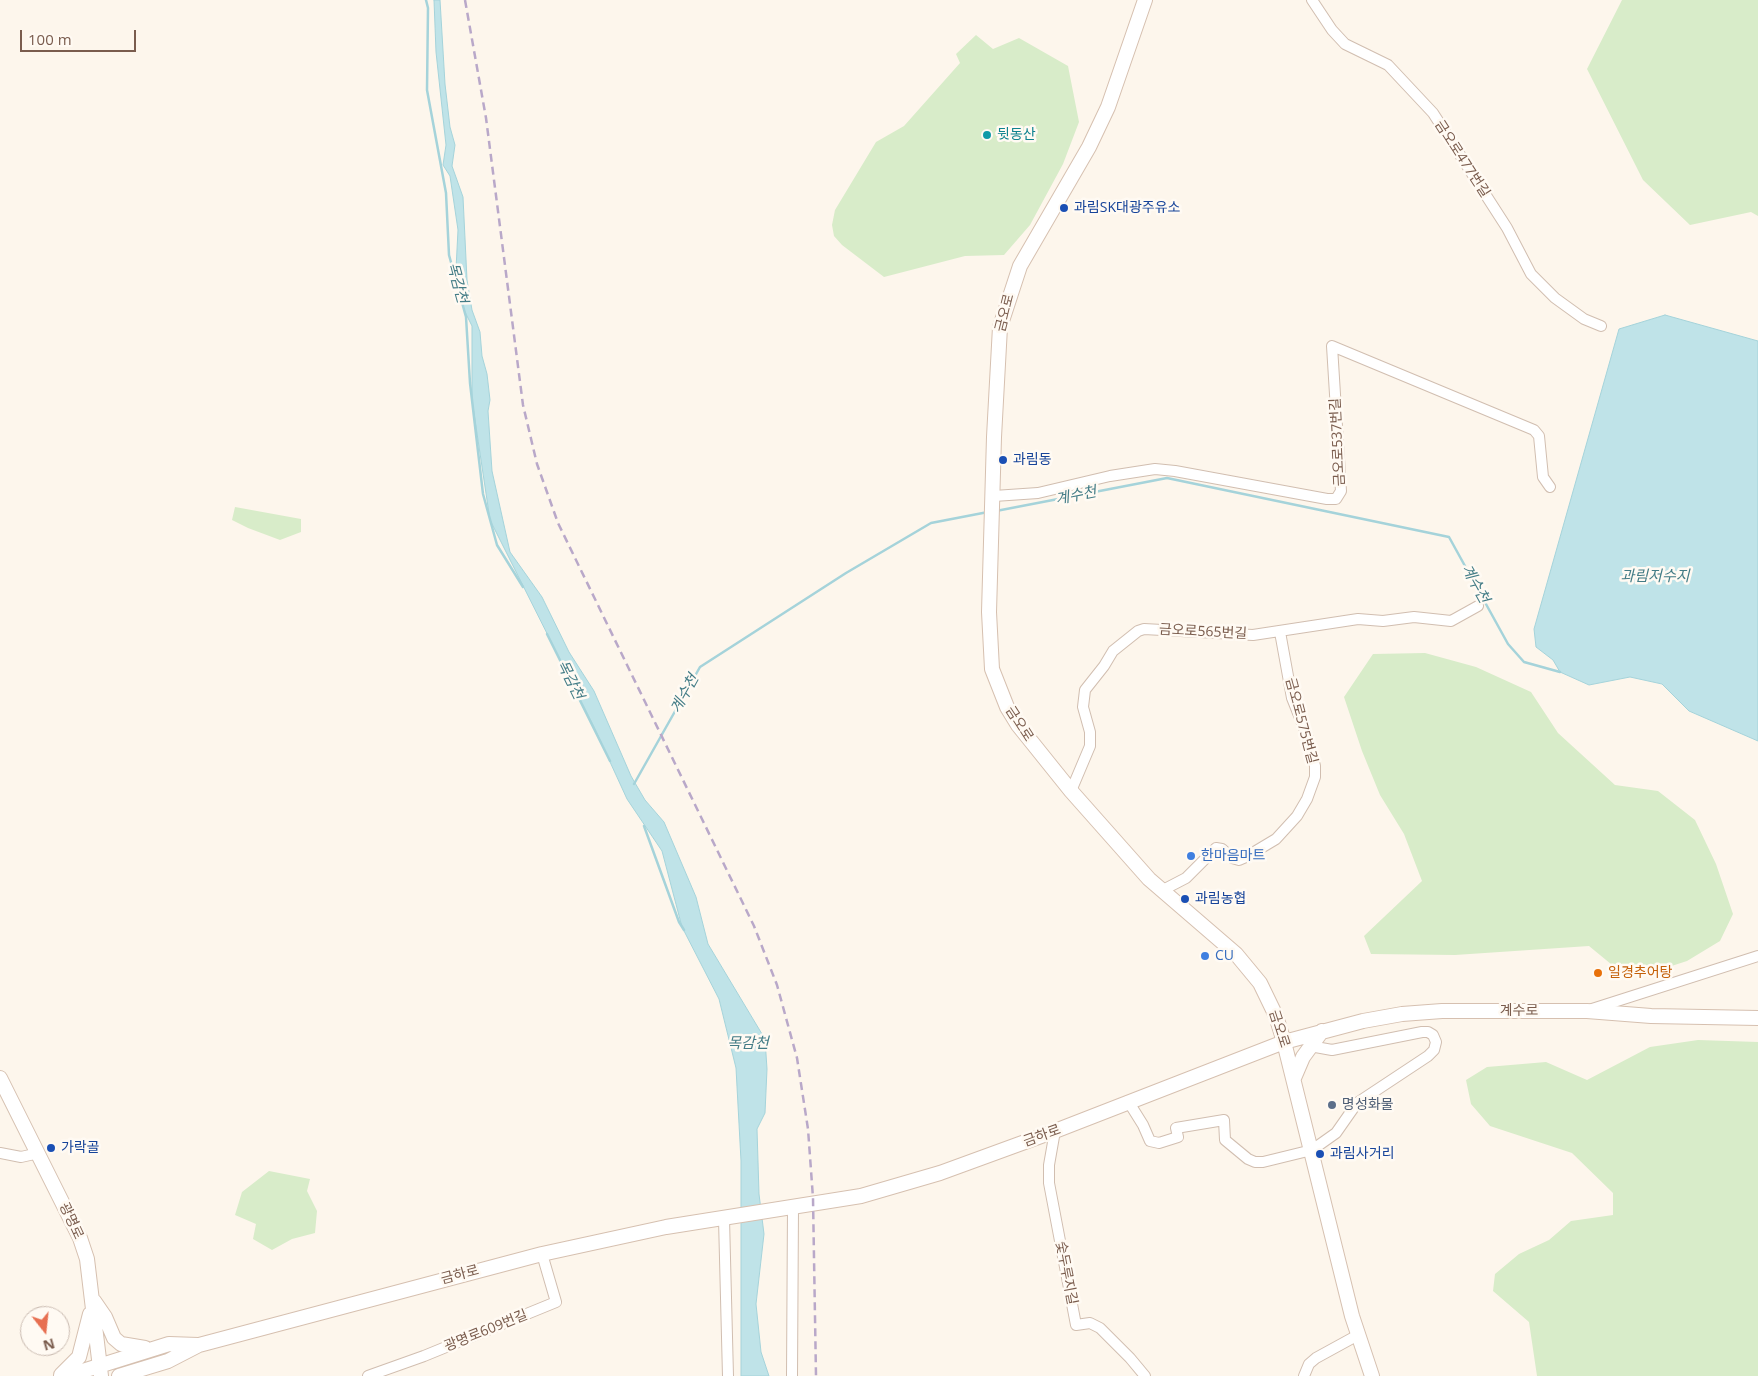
<!DOCTYPE html>
<meta charset="utf-8">
<style>
body{margin:0}
#map{position:relative;width:1758px;height:1376px;overflow:hidden;background:#fdf6ec;font-family:"Open Sans",sans-serif}
canvas{display:block}
.north{position:absolute;left:20px;top:1306px;width:50px;height:50px;box-sizing:border-box;background:#fffaf3;border:1px solid #cabbb1;border-radius:50%;rotate:164deg;font-size:14px;font-weight:700;line-height:20px;text-align:center;color:#7a5c4d}
.north::after{content:'';display:block;margin:auto;width:18px;height:22px;background:#e76f51;clip-path:polygon(50% 0,100% 100%,50% 72%,0 100%)}
.scale{position:absolute;left:20px;top:30px;width:116px;height:22px;box-sizing:border-box;border:2px solid #7a5c4d;border-top:0;padding-left:6px;font-size:15px;line-height:18px;white-space:nowrap;color:#7a5c4d;-webkit-text-stroke:4px #fffaf3;paint-order:stroke}
</style>
<div id="map">
<canvas width="1758" height="1376"></canvas>
<div class="north">N</div>
<div class="scale">100 m</div>
</div>
<script>
const ctx = document.querySelector('canvas').getContext('2d');
ctx.lineJoin = 'round';
function fillPath(path, color) {
  ctx.fillStyle = color;
  ctx.fill(path, 'evenodd');
}
function shape(rows) {
  const path = new Path2D();
  for (const r of rows) {
    path.moveTo(r[0], r[1]);
    for (let i = 2; i < r.length; i += 2) path.lineTo(r[i], r[i + 1]);
  }
  return path;
}
function strokePath(path, color, width, dash) {
  ctx.strokeStyle = color;
  ctx.lineWidth = width;
  ctx.lineCap = dash ? 'butt' : 'round';
  ctx.setLineDash(dash || []);
  ctx.stroke(path);
}
function write(font, color, halo, rows, align = 'center') {
  ctx.font = font + ' "Open Sans","Noto Sans KR",sans-serif';
  ctx.lineWidth = 5;
  ctx.setLineDash([]);
  ctx.textBaseline = 'middle';
  ctx.strokeStyle = halo;
  ctx.fillStyle = color;
  for (const [text, x, y, turn = 0] of rows) {
    ctx.save();
    ctx.translate(x, y);
    ctx.rotate((+turn || 0) * Math.PI / 180);
    ctx.textAlign = isNaN(turn) ? turn : align;
    if (halo) ctx.strokeText(text, 0, 0);
    ctx.fillText(text, 0, 0);
    ctx.restore();
  }
}
const green = shape([
 [1622,0,1758,0,1758,216,1751,212,1690,225,1643,180,1587,69],
 [976,35,993,49,1019,38,1068,66,1079,122,1063,164,1030,225,1004,255,965,256,884,277,842,245,834,236,832,225,835,210,876,142,904,126,960,63,956,54],
 [235,507,301,519,301,532,280,540,248,528,232,520],
 [1425,653,1476,667,1531,692,1558,733,1615,785,1658,791,1695,820,1716,864,1733,914,1720,941,1687,961,1656,971,1617,969,1589,946,1455,955,1371,954,1364,936,1422,881,1404,834,1380,795,1362,751,1344,697,1373,654],
 [1698,1040,1758,1042,1758,1376,1537,1376,1529,1322,1493,1291,1495,1274,1519,1254,1549,1240,1571,1221,1613,1215,1613,1193,1572,1153,1490,1126,1471,1104,1466,1080,1487,1067,1546,1062,1587,1080,1650,1047],
 [269,1171,310,1179,307,1191,317,1211,315,1233,292,1239,272,1250,253,1239,256,1224,235,1215,242,1192]
]);
const water = shape([
 [434,0,440,0,445,84,450,127,455,145,452,166,463,197,467,280,472,310,480,332,482,356,487,374,490,400,488,411,492,471,510,552,542,597,569,652,594,691,631,776,645,800,664,822,696,897,708,944,765,1039,767,1069,765,1113,757,1129,759,1194,764,1234,756,1304,761,1352,769,1376,741,1376,741,1161,736,1068,719,999,682,927,662,851,627,799,594,727,490,520,472,400,472,326,464,310,456,269,458,230,450,176,443,165,446,145,436,52,434,0],
 [1665,315,1758,341,1758,741,1689,711,1662,684,1630,677,1589,685,1560,672,1553,660,1536,647,1534,629,1619,329,1665,315]
]);
const stream = shape([
 [426,0,428,8,427,90,446,193,449,255,466,317,470,383,483,494,497,545,523,587],
 [996,511,1167,478,1449,537,1508,644,1524,662,1560,672],
 [547,634,610,761],
 [634,784,700,667,846,573,931,523,988,512],
 [644,826,679,922,684,930]
]);
const minor = shape([
 [1312,0,1332,30,1345,44,1388,65,1433,113,1507,228,1531,274,1555,298,1584,319,1601,326],
 [994,496,1038,493,1110,476,1155,469,1175,471,1327,499,1336,499,1341,491,1332,346,1534,430,1539,436,1543,477,1550,487],
 [1071,791,1090,746,1090,732,1083,707,1085,690,1104,666,1113,651,1138,631,1144,629,1253,635,1358,619,1383,621,1414,617,1451,621,1478,606],
 [1161,891,1186,878,1216,848,1222,849,1232,858,1239,860,1246,857,1276,839,1297,816,1307,799,1315,777,1315,766,1308,738,1292,698,1280,632],
 [1592,1009,1758,956],
 [1128,1101,1143,1125,1150,1141,1159,1143,1178,1137,1176,1128,1224,1120,1225,1140,1248,1159,1255,1162,1263,1162,1312,1150,1336,1133,1357,1103,1428,1056,1434,1050,1436,1042,1433,1035,1428,1032,1422,1032,1332,1050,1310,1046],
 [1055,1131,1049,1165,1049,1183,1076,1325,1090,1323,1100,1328,1130,1358,1145,1376],
 [0,1153,21,1157,39,1153],
 [724,1219,728,1376],
 [368,1376,424,1356,556,1302,542,1254],
 [792,1376,793,1207],
 [1304,1376,1309,1364,1316,1358,1358,1335]
]);
const secondary = shape([
 [1145,0,1108,107,1089,147,1020,266,1000,327,994,437,989,612,992,669,1007,707,1018,725,1071,791,1149,879,1236,954,1260,983,1276,1016,1284,1042,1352,1316,1372,1376],
 [0,1078,80,1238,87,1259,101,1376],
 [1294,1078,1303,1057,1322,1031],
 [94,1301,105,1317,114,1338,121,1344,145,1348],
 [61,1375,79,1357,90,1314],
 [67,1376,169,1344,198,1345],
 [119,1376,168,1361,199,1345,542,1254,666,1227,861,1196,940,1173,1055,1131,1284,1042,1363,1021,1402,1014,1442,1011,1587,1011,1651,1016,1758,1018]
]);
const rail = shape([
 [465,0,486,118,523,405,537,464,558,523,754,926,777,985,797,1058,808,1129,813,1198,816,1376]
]);
const markers = [
 [987,135,5,"#0f9aa8"],
 [1064,208,5,"#1a4fb4"],
 [1003,460,5,"#1a4fb4"],
 [1191,856,5,"#3f7fe0"],
 [1185,899,5,"#1a4fb4"],
 [1205,956,5,"#3f7fe0"],
 [1598,973,5,"#e8710a"],
 [1332,1105,5,"#5c6f8a"],
 [51,1148,5,"#1a4fb4"],
 [1320,1154,5,"#1a4fb4"]
];
const cultureNames = [
 ["뒷동산",997,135]
];
const streetNames = [
 ["금오로477번길",1462,159,57],
 ["금오로",1005,313,-76],
 ["금오로537번길",1338,442,-93],
 ["금오로565번길",1203,632,3],
 ["금오로575번길",1301,721,75],
 ["금오로",1019,724,57],
 ["계수로",1519,1011],
 ["금오로",1279,1029,72],
 ["금하로",1042,1136,-20],
 ["광명로",71,1221,65],
 ["숯두루지길",1066,1273,79],
 ["금하로",460,1275,-15],
 ["광명로609번길",486,1331,-22]
];
const transitNames = [
 ["과림SK대광주유소",1074,208],
 ["과림동",1013,460],
 ["과림농협",1195,899],
 ["가락골",61,1148],
 ["과림사거리",1330,1154]
];
const shopNames = [
 ["한마음마트",1201,856],
 ["CU",1215,956]
];
const foodNames = [
 ["일경추어탕",1608,973]
];
const serviceNames = [
 ["명성화물",1342,1105]
];
const waterNames = [
 ["목감천",457,283,75],
 ["계수천",1076,496,-11],
 ["과림저수지",1655,577],
 ["계수천",1475,584,61],
 ["목감천",570,680,64],
 ["계수천",685,694,-61],
 ["목감천",748,1044]
];
fillPath(green, '#d8ecc9');
fillPath(water, '#bfe3e8');
strokePath(water, '#a5d3da', 1);
strokePath(stream, '#a5d3da', 2.5);
strokePath(minor, '#d1beb0', 12);
strokePath(secondary, '#d6c0b0', 16);
strokePath(minor, '#fff', 10);
strokePath(secondary, '#fff', 14);
strokePath(rail, '#b9a8c9', 2.5, [8, 5]);
for (const [x, y, r, color] of markers) {
  const dot = new Path2D();
  dot.arc(x, y, r, 0, 2 * Math.PI);
  ctx.fillStyle = color;
  ctx.fill(dot);
  strokePath(dot, '#fffaf3', 2);
}
write('14px', '#0d838f', '#fffaf3', cultureNames, 'left');
write('14px', '#7a5c4d', '#fffaf3', streetNames);
write('14px', '#164399', '#fffaf3', transitNames, 'left');
write('14px', '#366cbe', '#fffaf3', shopNames, 'left');
write('14px', '#c56008', '#fffaf3', foodNames, 'left');
write('14px', '#4e5e75', '#fffaf3', serviceNames, 'left');
write('italic 15px', '#437c86', '#fffaf3', waterNames);
</script>
